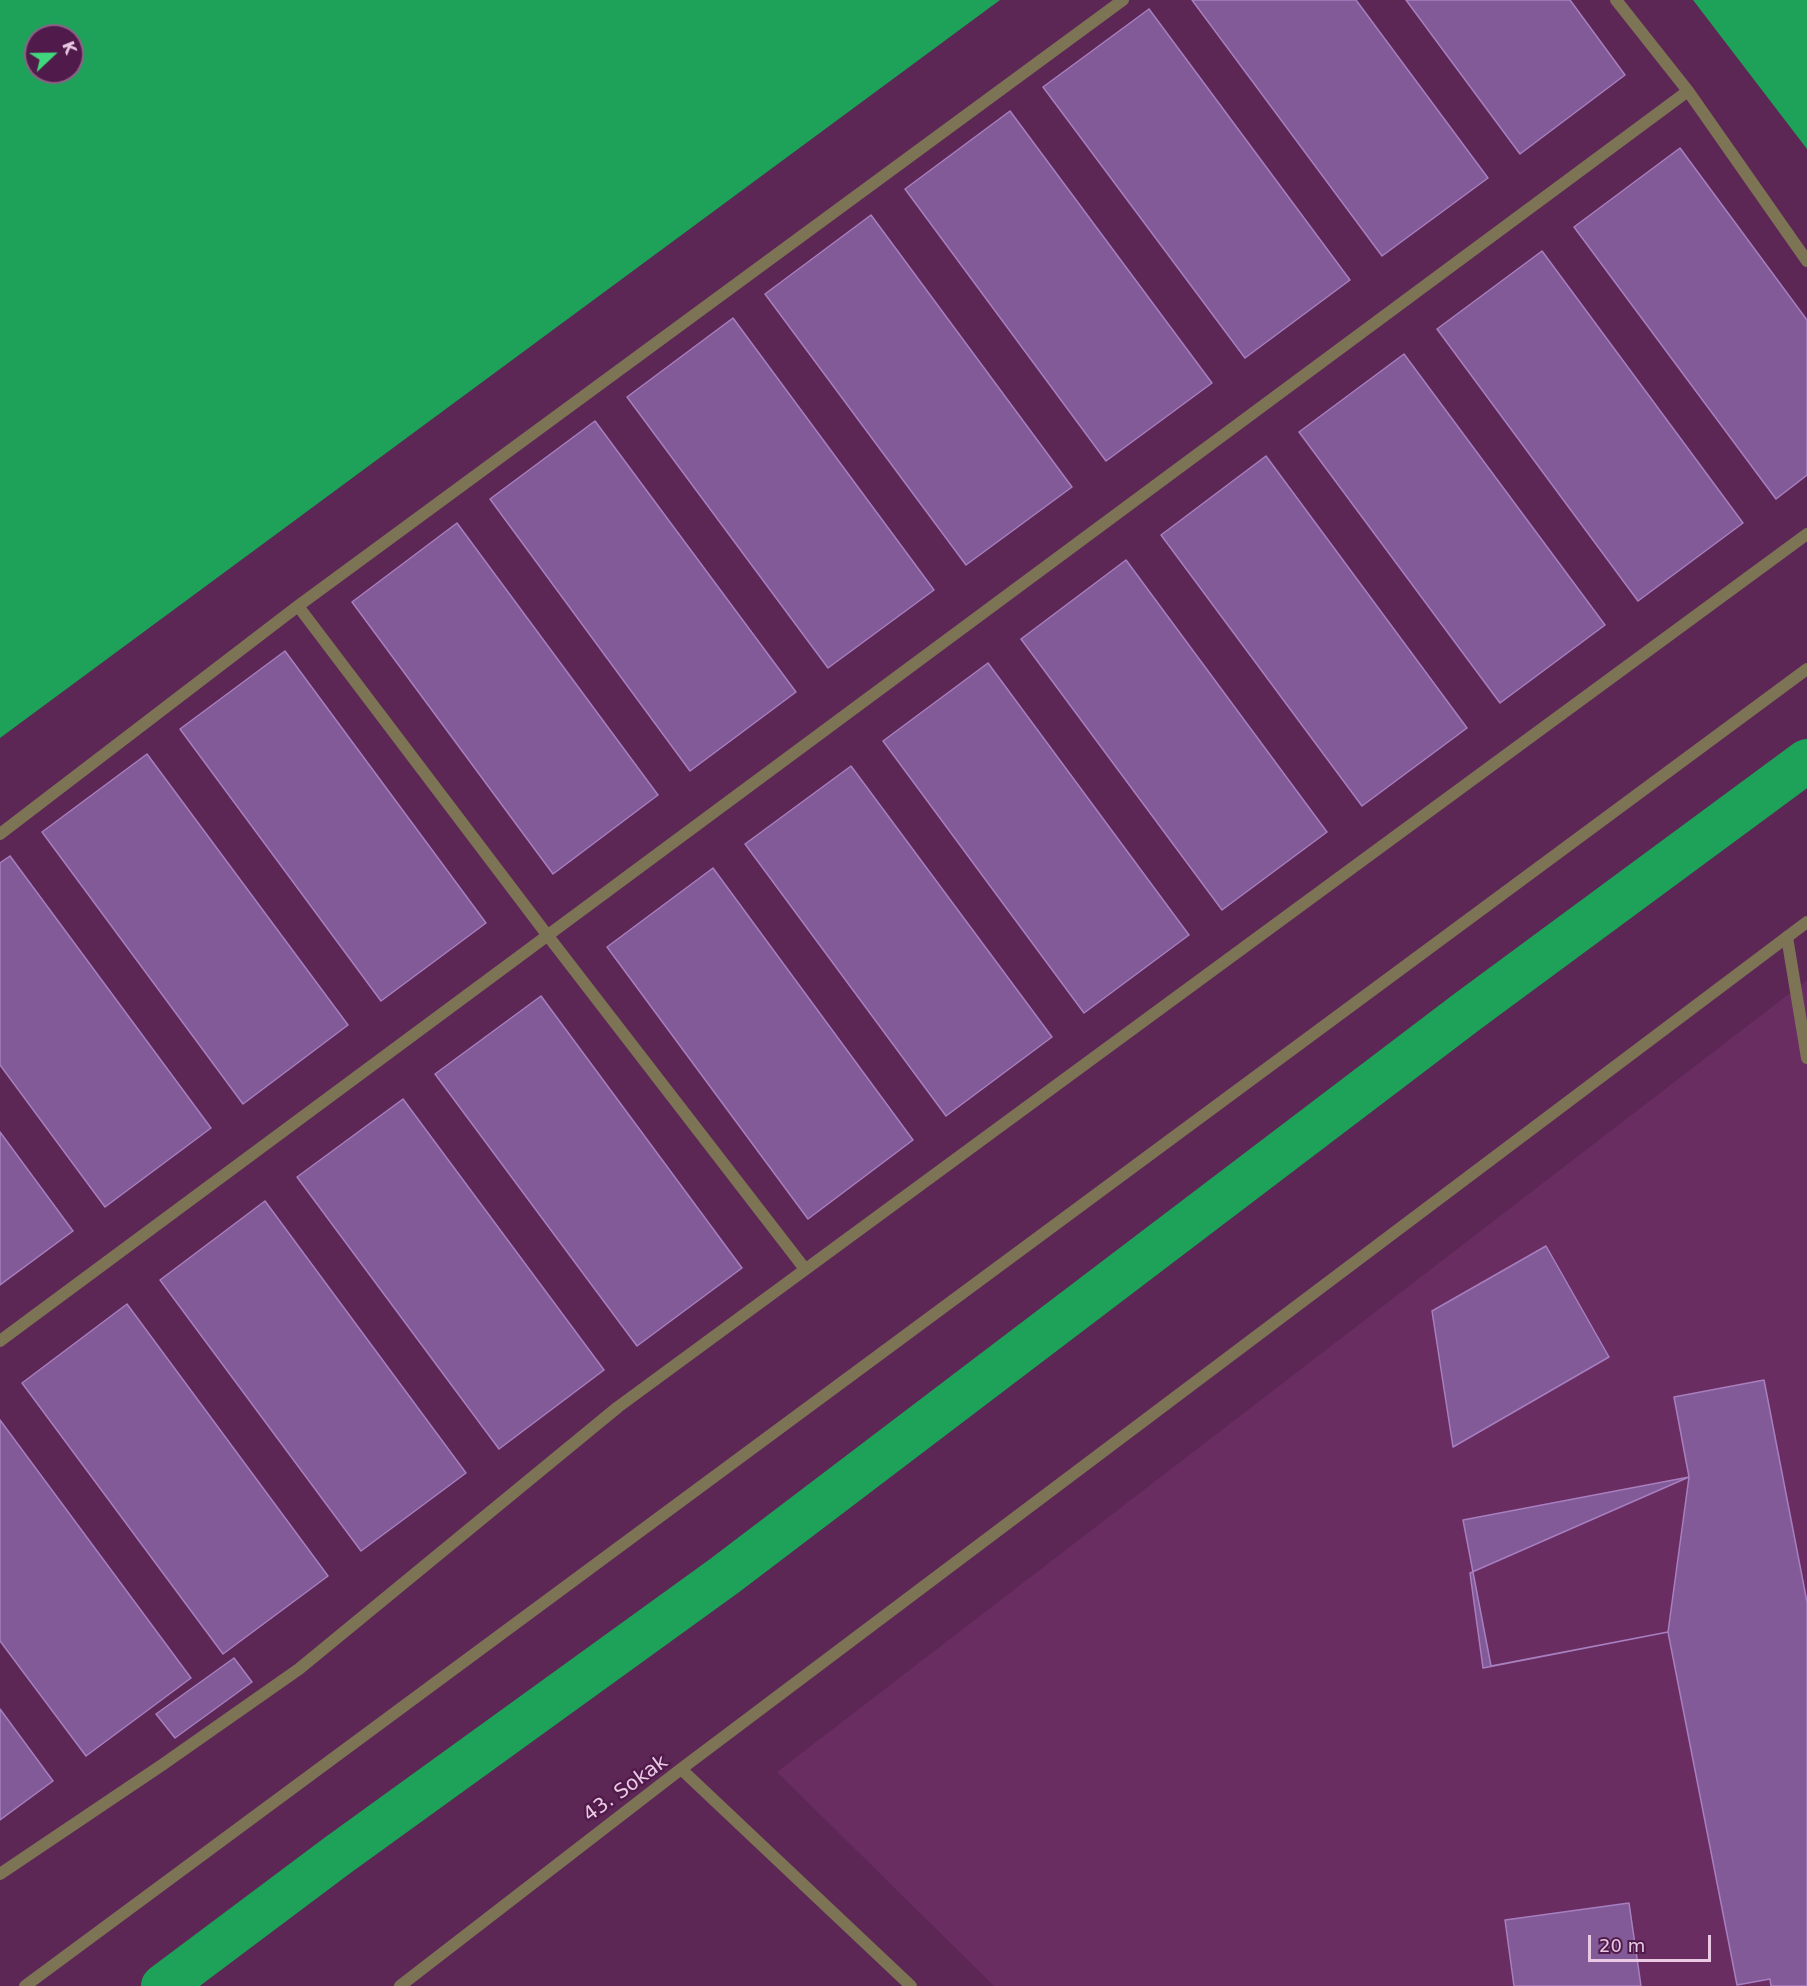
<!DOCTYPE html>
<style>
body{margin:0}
#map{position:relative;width:1807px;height:1986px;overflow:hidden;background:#5c2655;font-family:"DejaVu Sans",sans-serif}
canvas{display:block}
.north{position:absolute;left:24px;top:24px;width:60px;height:60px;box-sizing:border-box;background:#501b4a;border:2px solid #8e6188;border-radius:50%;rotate:68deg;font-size:16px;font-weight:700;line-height:24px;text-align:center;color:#eac9e4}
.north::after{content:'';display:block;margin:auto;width:21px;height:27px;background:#40d77d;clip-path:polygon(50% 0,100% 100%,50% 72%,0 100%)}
.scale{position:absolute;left:1588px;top:1935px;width:123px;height:27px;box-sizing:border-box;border:3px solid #eac9e4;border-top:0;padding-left:8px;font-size:18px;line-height:21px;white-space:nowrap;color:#eac9e4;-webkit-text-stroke:4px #501b4a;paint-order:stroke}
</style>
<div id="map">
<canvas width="1807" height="1986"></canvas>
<div class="north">K</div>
<div class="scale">20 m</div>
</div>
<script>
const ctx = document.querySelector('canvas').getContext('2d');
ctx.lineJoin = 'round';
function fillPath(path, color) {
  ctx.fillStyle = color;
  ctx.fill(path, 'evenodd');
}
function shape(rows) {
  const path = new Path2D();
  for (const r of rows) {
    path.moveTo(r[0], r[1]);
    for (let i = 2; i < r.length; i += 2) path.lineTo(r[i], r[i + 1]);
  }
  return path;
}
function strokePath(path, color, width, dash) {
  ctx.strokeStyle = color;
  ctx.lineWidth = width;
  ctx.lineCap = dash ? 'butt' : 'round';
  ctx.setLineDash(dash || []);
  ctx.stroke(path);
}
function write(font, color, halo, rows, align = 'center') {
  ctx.font = font + ' "DejaVu Sans",sans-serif';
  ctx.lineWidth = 5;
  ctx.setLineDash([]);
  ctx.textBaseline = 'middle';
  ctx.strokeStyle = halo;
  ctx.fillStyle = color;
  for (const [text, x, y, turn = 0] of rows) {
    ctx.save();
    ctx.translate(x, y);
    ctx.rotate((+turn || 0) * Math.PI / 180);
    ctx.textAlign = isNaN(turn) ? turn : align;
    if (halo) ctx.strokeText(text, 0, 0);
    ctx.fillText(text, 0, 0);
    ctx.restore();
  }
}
const built = shape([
 [1807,980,1807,1986,994,1986,777,1772]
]);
const water = shape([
 [0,0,1000,0,0,738],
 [36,36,72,36,72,72,36,72],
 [1693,0,1807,0,1807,149]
]);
const canal = shape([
 [163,1986,338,1855,724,1576,1468,1011,1807,761]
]);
const building = shape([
 [1192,0,1356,0,1488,178,1382,256,1192,0],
 [1406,0,1570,0,1625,75,1520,154,1406,0],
 [1149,9,1350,280,1245,358,1043,87,1149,9],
 [1010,111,1212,383,1106,461,905,189,1010,111],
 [1680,148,1807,320,1807,475,1776,499,1574,227,1680,148],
 [871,215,1072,487,966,565,765,294,871,215],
 [1542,251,1743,523,1638,601,1437,329,1542,251],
 [733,318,934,590,828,668,627,397,733,318],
 [1404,354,1605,625,1500,703,1299,432,1404,354],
 [595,421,796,692,690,771,490,499,595,421],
 [1266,456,1467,728,1362,806,1161,535,1266,456],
 [457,523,658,795,553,874,352,602,457,523],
 [1126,560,1327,832,1222,910,1021,639,1126,560],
 [285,651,486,923,381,1001,180,729,285,651],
 [988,663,1189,935,1084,1013,883,741,988,663],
 [147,754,348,1025,243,1104,42,832,147,754],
 [851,766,1052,1037,946,1116,745,844,851,766],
 [10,856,211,1128,105,1207,0,1065,0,863,10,856],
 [713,868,913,1140,808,1219,607,947,713,868],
 [541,996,742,1268,637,1346,435,1074,541,996],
 [403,1099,604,1370,499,1449,297,1177,403,1099],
 [0,1132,73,1231,0,1285,0,1132],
 [265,1201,466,1473,361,1551,160,1280,265,1201],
 [1546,1246,1609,1357,1453,1447,1432,1311,1546,1246],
 [127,1304,328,1576,223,1654,22,1383,127,1304],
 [1764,1380,1807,1602,1807,1986,1771,1986,1770,1979,1737,1985,1668,1632,1491,1666,1463,1520,1689,1477,1674,1397,1764,1380],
 [0,1420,191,1678,86,1756,0,1641,0,1420],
 [1689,1477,1668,1632,1483,1668,1470,1573,1689,1477],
 [234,1658,252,1682,175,1738,156,1714,234,1658],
 [0,1709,53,1781,0,1820,0,1709],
 [1629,1903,1641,1986,1514,1986,1505,1920,1629,1903]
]);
const service = shape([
 [1616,0,1688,91,1807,261],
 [298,606,548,936,805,1269],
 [0,834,298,606,1123,0],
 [1787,937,1807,1058],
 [0,1341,1688,91],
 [0,1874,162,1765,299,1669,618,1407,1807,534]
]);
const minor = shape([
 [25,1986,1807,669]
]);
const tertiary = shape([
 [681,1769,911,1986],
 [400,1986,681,1769,1807,922]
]);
const streetNames = [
 ["43. Sokak",626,1789,-36]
];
fillPath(built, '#6a2d62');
fillPath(water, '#1ea158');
strokePath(canal, '#1ea158', 44);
fillPath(building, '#825a98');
strokePath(building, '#a77fbf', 1.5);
strokePath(service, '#7d7355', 12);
strokePath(minor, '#7d7355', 12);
strokePath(tertiary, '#7d7355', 12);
write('20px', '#eac9e4', '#501b4a', streetNames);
</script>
